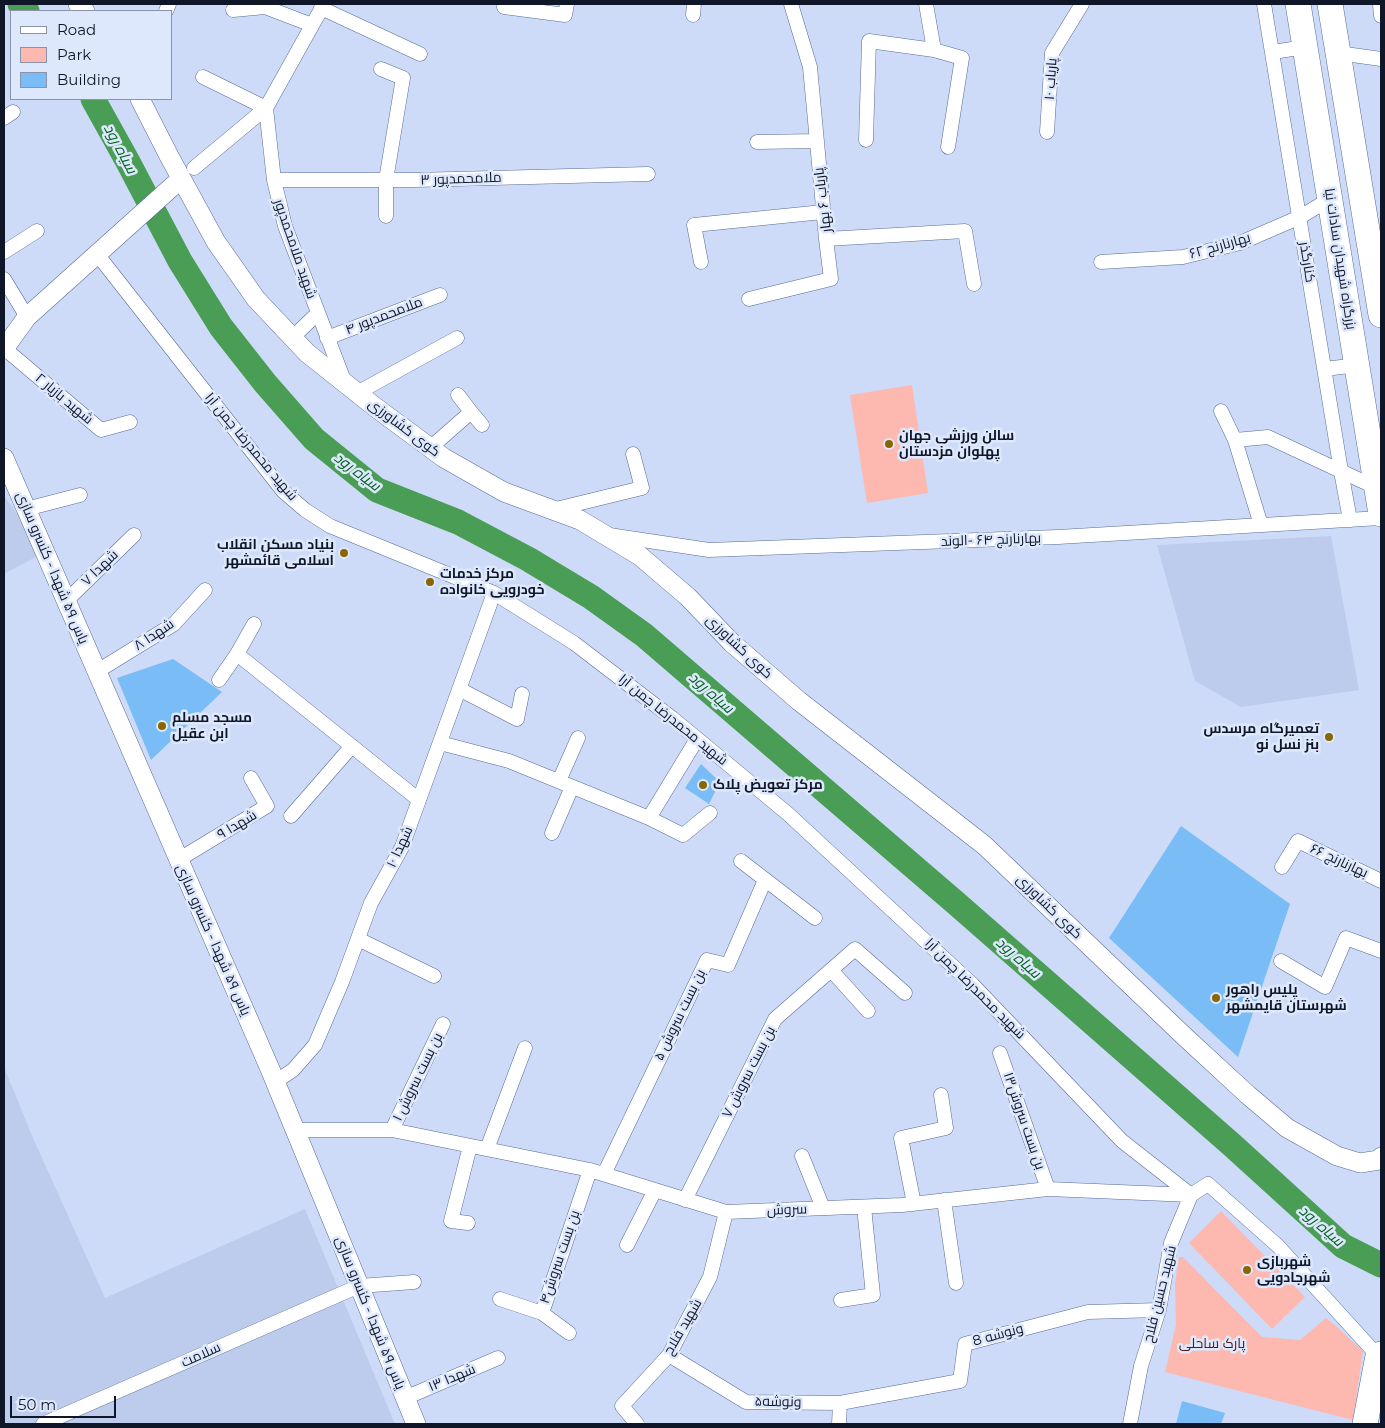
<!DOCTYPE html>
<html>
<head>
<meta charset="utf-8">
<style>
  body { margin:0 }
  #map { position:relative; width:1385px; height:1428px; overflow:hidden; background:#cddbf9; font-family:Montserrat,sans-serif }
  canvas { display:block }
  .frame { position:absolute; inset:0; border:5px solid #0f1628; pointer-events:none }
  .legend { position:absolute; left:10px; top:10px; width:162px; height:90px; box-sizing:border-box; background:#dee8fc; border:1px solid #8b94a7; margin:0; padding:6px 9px; list-style:none; font-size:15px; color:#0f1628 }
  .legend li { display:flex; align-items:center; gap:10px; height:25px }
  .legend b { width:25px; border:1px solid #8b94a7 }
  .scale { position:absolute; left:10px; top:1396px; width:106px; height:22px; box-sizing:border-box; border:2px solid #0f1628; border-top:0; padding-left:6px; font-size:15px; line-height:18px; white-space:nowrap; color:#0f1628; -webkit-text-stroke:4px #dee8fc; paint-order:stroke }
</style>
</head>
<body>
<div id="map">
<canvas width="1385" height="1428"></canvas>
<div class="frame"></div>
<ul class="legend">
<li><b style="height:6px;background:#fff"></b>Road</li>
<li><b style="height:14px;background:#fdb8b0"></b>Park</li>
<li><b style="height:14px;background:#7abcf6"></b>Building</li>
</ul>
<div class="scale">50 m</div>
</div>
<script>
const context = document.querySelector('canvas').getContext('2d');
context.lineJoin = 'round';
function fillPath(path, color) {
  context.fillStyle = color;
  context.fill(path, 'evenodd');
}
function toPath(rows) {
  const path = new Path2D();
  for (const r of rows) {
    path.moveTo(r[0], r[1]);
    for (let i = 2; i < r.length; i += 2) path.lineTo(r[i], r[i + 1]);
  }
  return path;
}
function strokePath(path, color, width, dash) {
  context.strokeStyle = color;
  context.lineWidth = width;
  context.lineCap = dash ? 'butt' : 'round';
  context.setLineDash(dash || []);
  context.stroke(path);
}
function write(font, color, halo, rows, align = 'center') {
  context.font = font + ' Montserrat,Cairo,sans-serif';
  context.lineWidth = 5;
  context.setLineDash([]);
  context.textBaseline = 'middle';
  context.strokeStyle = halo;
  context.fillStyle = color;
  for (const [text, x, y, turn = 0] of rows) {
    context.save();
    context.translate(x, y);
    context.rotate((+turn || 0) * Math.PI / 180);
    context.textAlign = isNaN(turn) ? turn : align;
    if (halo) context.strokeText(text, 0, 0);
    context.fillText(text, 0, 0);
    context.restore();
  }
}
fillPath(toPath([
  [4,496,45,552,4,574],
  [1331,536,1359,690,1241,707,1195,681,1157,545],
  [4,1067,33,1138,105,1298,305,1209,395,1424,4,1424]
]), '#bdcbed');
fillPath(toPath([
  [912,385,928,493,867,503,850,395],
  [1221,1211,1305,1297,1272,1329,1189,1243],
  [1179,1257,1183,1257,1262,1337,1300,1340,1326,1318,1337,1327,1363,1351,1353,1420,1165,1372,1176,1325,1175,1283]
]), '#fdb8b0');
strokePath(toPath([
  [20,4,27,11],
  [93,99,128,162,180,261,221,327,265,383,314,439,377,490,458,522,528,559,591,597,644,635,957,904,1232,1145,1343,1246,1381,1265]
]), '#4a9d54', 25);
fillPath(toPath([
  [173,659,222,692,151,760,117,678],
  [701,764,720,782,709,804,685,788],
  [1181,826,1290,904,1238,1057,1109,938],
  [1182,1401,1225,1413,1221,1424,1176,1424]
]), '#7abcf6');
const street = toPath([
  [324,4,266,108,274,180,285,226,345,383],
  [791,4,810,67,826,239,965,231,974,284],
  [926,4,934,50,962,58,948,147],
  [1264,4,1341,471,1350,520],
  [1380,4,1381,16],
  [504,7,565,15,567,4],
  [321,8,420,54],
  [233,10,265,7,312,25],
  [166,11,169,4],
  [693,15,694,4],
  [1273,52,1305,47],
  [1338,53,1381,59],
  [381,69,403,78,386,180,386,216],
  [203,77,266,108],
  [4,118,13,112],
  [1047,132,1052,53,1082,4],
  [866,140,869,41,934,50],
  [757,142,817,141],
  [194,168,266,108],
  [274,180,414,180,648,174],
  [4,252,37,231],
  [97,254,283,491,305,510,330,526,494,593,574,643,672,718,787,813,973,985,1122,1141,1191,1195,1208,1184,1278,1246,1378,1356],
  [701,262,694,225,823,212],
  [1101,262,1183,257,1240,243,1300,217,1330,199],
  [4,279,27,317],
  [749,299,831,279,826,239],
  [292,338,318,313],
  [327,338,440,295],
  [4,348,101,430,130,422],
  [1325,369,1357,365],
  [357,393,457,338],
  [1221,411,1235,440],
  [471,412,482,425],
  [430,448,471,412,458,395],
  [26,509,80,495],
  [552,510,642,488,633,454],
  [1261,525,1235,440,1268,437,1377,488],
  [609,535,709,550,1058,537,1381,518],
  [66,601,134,535],
  [254,624,237,654,419,800],
  [96,672,174,624,205,590],
  [219,680,237,654],
  [459,689,517,719,522,694],
  [440,743,509,761,649,818,697,739],
  [559,781,578,738],
  [291,816,352,746],
  [649,818,683,835,710,813],
  [552,833,572,787],
  [178,860,267,806,251,778],
  [741,861,815,918],
  [1282,867,1298,841,1381,881],
  [358,939,434,976],
  [1281,961,1325,987,1346,938,1381,951],
  [831,970,868,1011],
  [1000,1053,1048,1189],
  [275,1082,293,1070,315,1045,342,982,371,903,402,847,494,593],
  [295,1130,392,1130,590,1170,726,1212,902,1205,1048,1189,1191,1195,1171,1243,1159,1310,1141,1366,1130,1424],
  [392,1130,443,1024],
  [487,1149,525,1048],
  [802,1156,823,1208],
  [604,1174,707,960,728,965,765,880],
  [685,1200,775,1019,855,949,905,993],
  [944,1200,956,1283],
  [914,1204,901,1138,946,1128,941,1095],
  [468,1223,451,1221,470,1146],
  [627,1245,655,1190],
  [500,1299,542,1313],
  [841,1300,873,1295,864,1207],
  [569,1333,542,1313,590,1170],
  [669,1355,746,1402,840,1403,960,1381,965,1344,1088,1312,1159,1310],
  [405,1398,498,1358],
  [43,1424,359,1286,414,1282],
  [637,1424,622,1406,669,1355,710,1277,726,1212],
  [839,1424,840,1403]
]);
const secondary = toPath([
  [78,4,85,11],
  [140,99,169,156,216,242,256,299,307,353,375,407,444,458,504,492,580,520,640,556,688,597,732,643,799,701,984,845,1184,1036,1248,1095,1287,1128,1337,1156,1360,1163,1379,1160,1381,1157],
  [4,349,27,317,174,185],
  [4,458,270,1069,416,1424]
]);
const highway = toPath([
  [1298,4,1381,514],
  [1330,4,1381,315],
  [1365,1424,1378,1356,1381,1354]
]);
strokePath(street, '#586b97', 15);
strokePath(secondary, '#586b97', 20);
strokePath(highway, '#586b97', 26);
strokePath(street, '#fff', 14);
strokePath(secondary, '#fff', 19);
strokePath(highway, '#fff', 25);
for (const [x, y, r, color] of [
  [889,444,5,"#886703"],
  [344,553,5,"#886703"],
  [430,582,5,"#886703"],
  [162,726,5,"#886703"],
  [1329,737,5,"#886703"],
  [703,785,5,"#886703"],
  [1216,998,5,"#886703"],
  [1247,1270,5,"#886703"]
]) {
  const dot = new Path2D();
  dot.arc(x, y, r, 0, 2 * Math.PI);
  context.fillStyle = color;
  context.fill(dot);
  strokePath(dot, '#dee8fc', 2);
}
write('14px', '#0f1628', '#dee8fc', [
  ["پاریاب ۱۰",1051,79,-86],
  ["ملامحمدپور ۳",461,179,-2],
  ["پاریاب ۶ بهار",823,200,-97],
  ["بهارنارنج ۶۲",1220,246,-16],
  ["شهید ملامحمدپور",295,249,71],
  ["بزرگراه شهیدان سادات نیا",1340,259,81],
  ["کنارگذر",1307,262,81],
  ["ملامحمدپور ۴",384,316,-21],
  ["شهید بازیار ۲",64,399,40],
  ["کوی کشاورزی",404,428,37],
  ["شهید محمدرضا چمن آرا",251,447,50],
  ["بهارنارنج ۶۴ -الوند",991,540,-2],
  ["یاس ۵۹ شهدا - کنسرو سازی",52,568,67],
  ["شهدا ۷",100,568,-44],
  ["شهدا ۸",154,635,-34],
  ["کوی کشاورزی",739,647,43],
  ["شهید محمدرضا چمن آرا",673,720,39],
  ["شهدا ۹",237,825,-31],
  ["شهدا ۱۰",400,847,-65],
  ["بهارنارنج ۶۶",1339,861,25],
  ["کوی کشاورزی",1049,907,44],
  ["یاس ۵۹ شهدا - کنسرو سازی",213,940,66],
  ["شهید محمدرضا چمن آرا",975,989,45],
  ["بن بست سروش ۵",680,1015,-64],
  ["بن بست سروش ۷",749,1072,-63],
  ["بن بست سروش ۱",418,1077,-64],
  ["بن بست سروش۱۳",1024,1121,71],
  ["سروش",787,1210,-2],
  ["بن بست سروش۴",560,1257,-71],
  ["شهید حسین فلاح",1160,1294,-76],
  ["یاس ۵۹ شهدا - کنسرو سازی",370,1313,68],
  ["شهید فلاح",683,1327,-60],
  ["ونوشه 8",998,1335,-15],
  ["سلامت",201,1355,-24],
  ["شهدا ۱۳",452,1378,-23],
  ["ونوشه۵",778,1402,1]
]);
write('bold 14px', '#0f1628', '#dee8fc', [
  ["سالن ورزشی جهان",899,436],
  ["پهلوان مزدستان",899,452],
  ["بنیاد مسکن انقلاب",334,545,"right"],
  ["اسلامی قائمشهر",334,561,"right"],
  ["مرکز خدمات",440,574],
  ["خودرویی خانواده",440,590],
  ["مسجد مسلم",172,718],
  ["ابن عقیل",172,734],
  ["تعمیرگاه مرسدس",1319,729,"right"],
  ["بنز نسل نو",1319,745,"right"],
  ["مرکز تعویض پلاک",713,785],
  ["پلیس راهور",1226,990],
  ["شهرستان قایمشهر",1226,1006],
  ["شهربازی",1257,1262],
  ["شهرجادویی",1257,1278]
], 'left');
write('14px', '#581514', '#dee8fc', [
  ["پارک ساحلی",1212,1344]
]);
write('italic 15px', '#00621c', '#dee8fc', [
  ["سیاه رود",120,149,62],
  ["سیاه رود",357,472,37],
  ["سیاه رود",711,693,41],
  ["سیاه رود",1018,958,41],
  ["سیاه رود",1321,1226,41]
]);
</script>
</body>
</html>
